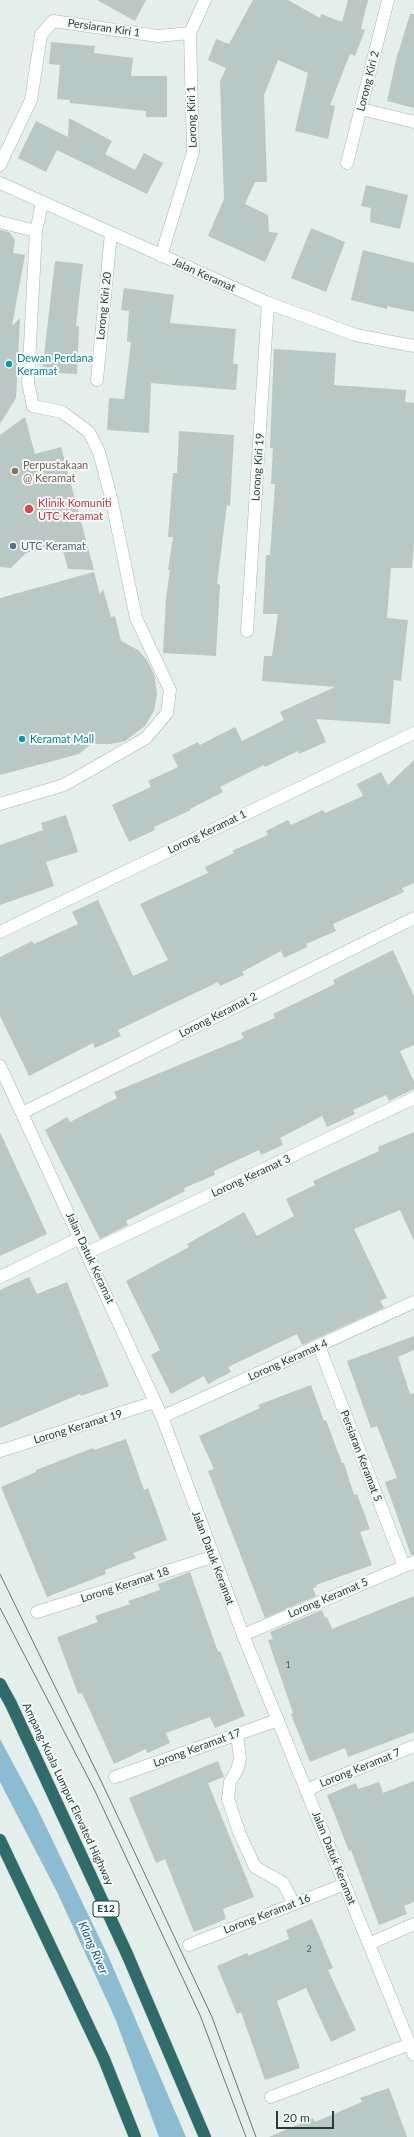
<!DOCTYPE html>
<html>
<head>
<meta charset="utf-8">
<style>
  body { margin:0 }
  #map { position:relative; width:414px; height:2137px; overflow:hidden; background:#e4eeeb; font-family:Lato,sans-serif }
  canvas { display:block }
  .scale { position:absolute; left:276px; top:2111px; width:58px; height:18px; box-sizing:border-box; border:2px solid #233f3c; border-top:0; padding-left:5px; font-size:12px; line-height:14px; white-space:nowrap; color:#233f3c; -webkit-text-stroke:3px #f5faf8; paint-order:stroke }
</style>
</head>
<body>
<div id="map">
<canvas width="414" height="2137"></canvas>
<div class="scale">20 m</div>
</div>
<script>
const context = document.querySelector('canvas').getContext('2d');
context.lineJoin = 'round';
function fillPath(path, color) {
  context.fillStyle = color;
  context.fill(path, 'evenodd');
}
function toPath(rows) {
  const path = new Path2D();
  for (const r of rows) {
    path.moveTo(r[0], r[1]);
    for (let i = 2; i < r.length; i += 2) path.lineTo(r[i], r[i + 1]);
  }
  return path;
}
function strokePath(path, color, width, dash) {
  context.strokeStyle = color;
  context.lineWidth = width;
  context.lineCap = dash ? 'butt' : 'round';
  context.setLineDash(dash || []);
  context.stroke(path);
}
function write(font, color, halo, rows, align = 'center') {
  context.font = font + ' Lato,sans-serif';
  context.lineWidth = 4;
  context.setLineDash([]);
  context.textBaseline = 'middle';
  context.strokeStyle = halo;
  context.fillStyle = color;
  for (const [text, x, y, turn = 0] of rows) {
    context.save();
    context.translate(x, y);
    context.rotate((+turn || 0) * Math.PI / 180);
    context.textAlign = isNaN(turn) ? turn : align;
    if (halo) context.strokeText(text, 0, 0);
    context.fillText(text, 0, 0);
    context.restore();
  }
}
fillPath(toPath([
  [0,1739,37,1808,109,1958,186,2137,159,2137,115,2018,57,1892,0,1782]
]), '#8cbcd2');
fillPath(toPath([
  [97,0,146,0,135,21],
  [253,0,288,0,320,18,321,14,342,22,348,0,368,0,361,29,365,30,355,56,350,54,330,105,335,106,328,139,295,131,308,73,278,60,264,95,267,182,255,182,245,204,268,215,269,232,278,233,265,262,208,236,224,199,220,82,226,68,208,60,216,39,229,44],
  [410,14,414,14,414,108,387,101,396,60],
  [51,42,95,46,94,53,133,58,131,76,167,76,167,117,146,117,146,111,70,103,70,100,57,99,60,65,49,64],
  [69,118,112,141,105,154,135,170,144,153,163,163,147,194,57,150,46,172,18,158,36,121,68,137],
  [366,185,408,195,400,229,370,222,371,208,361,206],
  [311,228,345,242,326,292,291,278],
  [0,230,9,232,15,240,13,253,25,255,12,326,20,318,16,398,0,424],
  [363,250,414,263,414,312,387,306,387,309,351,300],
  [55,261,83,264,76,326,79,326,77,374,42,372],
  [124,288,174,295,170,323,236,329,233,364,238,364,236,390,151,383,149,433,107,430,109,398,124,399,131,342,127,342,129,311,121,310],
  [274,349,336,353,334,385,406,390,405,402,414,403,414,542,412,568,391,568,387,618,408,620,401,681,394,680,390,724,316,719,326,742,299,754,298,751,265,767,264,765,220,787,223,792,190,809,191,810,154,827,155,830,129,842,112,805,151,787,148,781,178,767,172,755,198,742,200,745,235,727,242,741,284,720,280,712,335,687,262,681,264,656,272,656,278,614,263,614,266,555,270,555,275,484,271,484,273,448,270,448],
  [25,417,35,454,61,447,94,570,68,569,61,544,26,553,11,568,0,567,0,435],
  [179,431,234,435,230,506,227,505,217,584,220,585,216,656,163,653,166,598,170,570,168,570,173,537,168,537,173,473,177,473],
  [94,572,100,595,103,589,111,617,115,616,121,641,138,650,147,660,154,674,157,694,154,711,145,726,125,741,111,744,91,744,79,754,0,775,0,598],
  [414,760,414,883,402,888,404,892,333,924,336,931,306,944,307,947,284,958,281,951,242,972,244,975,220,986,218,982,118,1030,121,1036,95,1048,93,1043,29,1076,0,1016,0,957,32,941,34,944,78,924,72,912,98,900,133,976,168,960,140,904,208,873,205,867,234,853,232,851,268,835,266,831,288,820,291,825,323,810,325,813,363,796,357,784,381,772,388,785],
  [66,815,78,852,46,862,54,886,0,905,0,845,43,830,41,823],
  [393,950,414,996,414,1045,400,1051,414,1082,414,1089,389,1101,386,1095,353,1110,355,1114,327,1127,322,1116,280,1138,283,1145,261,1155,259,1150,214,1171,215,1175,184,1188,185,1191,126,1221,128,1225,100,1239,45,1130,67,1117,70,1122,117,1098,114,1092,244,1038,241,1033,275,1018,273,1014,335,984,333,980],
  [0,1132,47,1234,0,1256],
  [414,1132,414,1241,400,1210,354,1229,387,1298,380,1301,384,1308,302,1345,297,1334,228,1367,231,1372,208,1384,204,1376,171,1394,151,1355,160,1350,126,1281,189,1247,187,1244,244,1212,257,1236,294,1216,286,1199,315,1185,313,1181,379,1151,378,1147],
  [29,1277,37,1294,67,1282,109,1386,81,1396,80,1394,0,1428,0,1290],
  [414,1336,414,1350,398,1357,410,1394,414,1393,414,1555,411,1555,385,1482,397,1478,377,1426,371,1428,347,1361],
  [311,1385,324,1421,326,1420,342,1463,344,1463,354,1495,357,1494,370,1529,360,1532,372,1565,316,1585,317,1587,313,1588,316,1596,265,1618,208,1471,214,1469,199,1436,260,1408,258,1405],
  [126,1439,144,1490,148,1488,167,1540,133,1553,136,1558,105,1570,106,1574,47,1597,1,1487,36,1472,36,1470,93,1448,94,1450],
  [190,1572,218,1652,220,1651,245,1716,215,1728,210,1717,166,1733,170,1743,147,1753,146,1749,114,1764,82,1693,78,1694,57,1637,98,1622,95,1616,130,1604,128,1601,160,1590,158,1584],
  [414,1596,414,1732,348,1757,345,1748,310,1762,291,1714,293,1713,268,1640,273,1639,270,1632,322,1610,325,1618,327,1617,332,1629],
  [218,1761,224,1777,208,1783,254,1897,223,1909,226,1919,194,1932,165,1859,156,1863,129,1798],
  [414,1781,414,1902,404,1906,407,1914,379,1925,351,1850,349,1851,327,1795,356,1783,358,1789,379,1782,383,1793],
  [312,1919,333,1968,328,1970,356,2030,331,2042,306,1988,277,2001,300,2068,265,2080,241,2012,237,2014,217,1966,247,1953,248,1956,289,1939,286,1930],
  [389,2088,407,2137,269,2137,313,2118,315,2122,362,2102,360,2098]
]), '#b9c8c4');
const minor = toPath([
  [361,109,414,122],
  [347,163,388,0],
  [0,165,31,100,41,35,53,21,158,36,190,33],
  [0,183,268,303,356,335,414,346],
  [0,222,36,231],
  [161,256,193,152,190,33,205,0],
  [97,380,111,233],
  [247,631,268,303],
  [0,804,64,785,146,738,167,713,170,690,136,618,111,497,99,452,89,432,62,412,33,406,28,383,36,231,42,203],
  [0,932,414,733],
  [0,1066,162,1417,243,1635,414,2055],
  [22,1113,414,918],
  [87,1253,414,1098],
  [0,1277,80,1238],
  [319,1346,404,1566],
  [162,1417,414,1302],
  [0,1451,155,1402],
  [37,1612,212,1557],
  [243,1635,414,1562],
  [237,1734,240,1759,237,1770,230,1782,228,1799,239,1832,255,1867,283,1883,294,1904],
  [115,1777,278,1720],
  [306,1790,414,1746],
  [369,1944,414,1924],
  [189,1945,345,1884],
  [271,2097,410,2044]
]);
const highway = toPath([
  [0,1684,11,1704,127,1954,205,2137],
  [0,1840,104,2059,135,2137]
]);
strokePath(minor, '#a6b6b3', 13);
strokePath(highway, '#c1c9c8', 13);
strokePath(minor, '#fff', 12);
strokePath(highway, '#2f6c69', 12);
strokePath(toPath([
  [0,1574,102,1783,212,2017,256,2137],
  [0,1608,94,1789,200,2015,246,2137]
]), '#5e7b77', 1);
for (const [x, y, r, color] of [
  [9,364,4,"#0f9aa8"],
  [15,471,4,"#8d6e63"],
  [29,509,5,"#e0444e"],
  [13,546,4,"#5c6f8a"],
  [22,739,4,"#0f9aa8"]
]) {
  const dot = new Path2D();
  dot.arc(x, y, r, 0, 2 * Math.PI);
  context.fillStyle = color;
  context.fill(dot);
  strokePath(dot, '#f5faf8', 1.5);
}
write('9px', '#48615e', null, [
  ["1",288,1665],
  ["2",309,1949]
]);
for (const [x, y, w] of [
  [106,1909,26]
]) {
  const box = new Path2D();
  box.roundRect(x - w / 2, y - 8, w, 16, 3);
  context.fillStyle = '#f5faf8';
  context.fill(box);
  strokePath(box, '#233f3c', 1);
}
write('bold 10px', '#233f3c', null, [
  ["E12",106,1909]
]);
write('11px', '#233f3c', '#f5faf8', [
  ["Persiaran Kiri 1",104,28,8],
  ["Lorong Kiri 2",368,81,-76],
  ["Lorong Kiri 1",192,117,-92],
  ["Jalan Keramat",204,275,24],
  ["Lorong Kiri 20",104,306,-84],
  ["Lorong Kiri 19",258,467,-86],
  ["Lorong Keramat 1",207,832,-26],
  ["Lorong Keramat 2",218,1015,-27],
  ["Lorong Keramat 3",251,1176,-25],
  ["Jalan Datuk Keramat",90,1258,65],
  ["Lorong Keramat 4",288,1360,-24],
  ["Lorong Keramat 19",78,1427,-17],
  ["Persiaran Keramat 5",361,1456,69],
  ["Jalan Datuk Keramat",213,1558,69],
  ["Lorong Keramat 18",125,1585,-18],
  ["Lorong Keramat 5",328,1598,-23],
  ["Lorong Keramat 17",197,1748,-20],
  ["Lorong Keramat 7",360,1768,-22],
  ["Ampang-Kuala Lumpur Elevated Highway",68,1794,65],
  ["Jalan Datuk Keramat",334,1858,68],
  ["Lorong Keramat 16",267,1914,-21]
]);
write('11px', '#0d838f', '#f5faf8', [
  ["Dewan Perdana",17,358],
  ["Keramat",17,371],
  ["Keramat Mall",30,739]
], 'left');
write('11px', '#785e54', '#f5faf8', [
  ["Perpustakaan",23,465],
  ["@ Keramat",23,478]
], 'left');
write('11px', '#be3a42', '#f5faf8', [
  ["Klinik Komuniti",38,503],
  ["UTC Keramat",38,516]
], 'left');
write('11px', '#4e5e75', '#f5faf8', [
  ["UTC Keramat",21,546]
], 'left');
write('italic 12px', '#1d5d7c', '#f5faf8', [
  ["Klang River",93,1948,66]
]);
</script>
</body>
</html>
